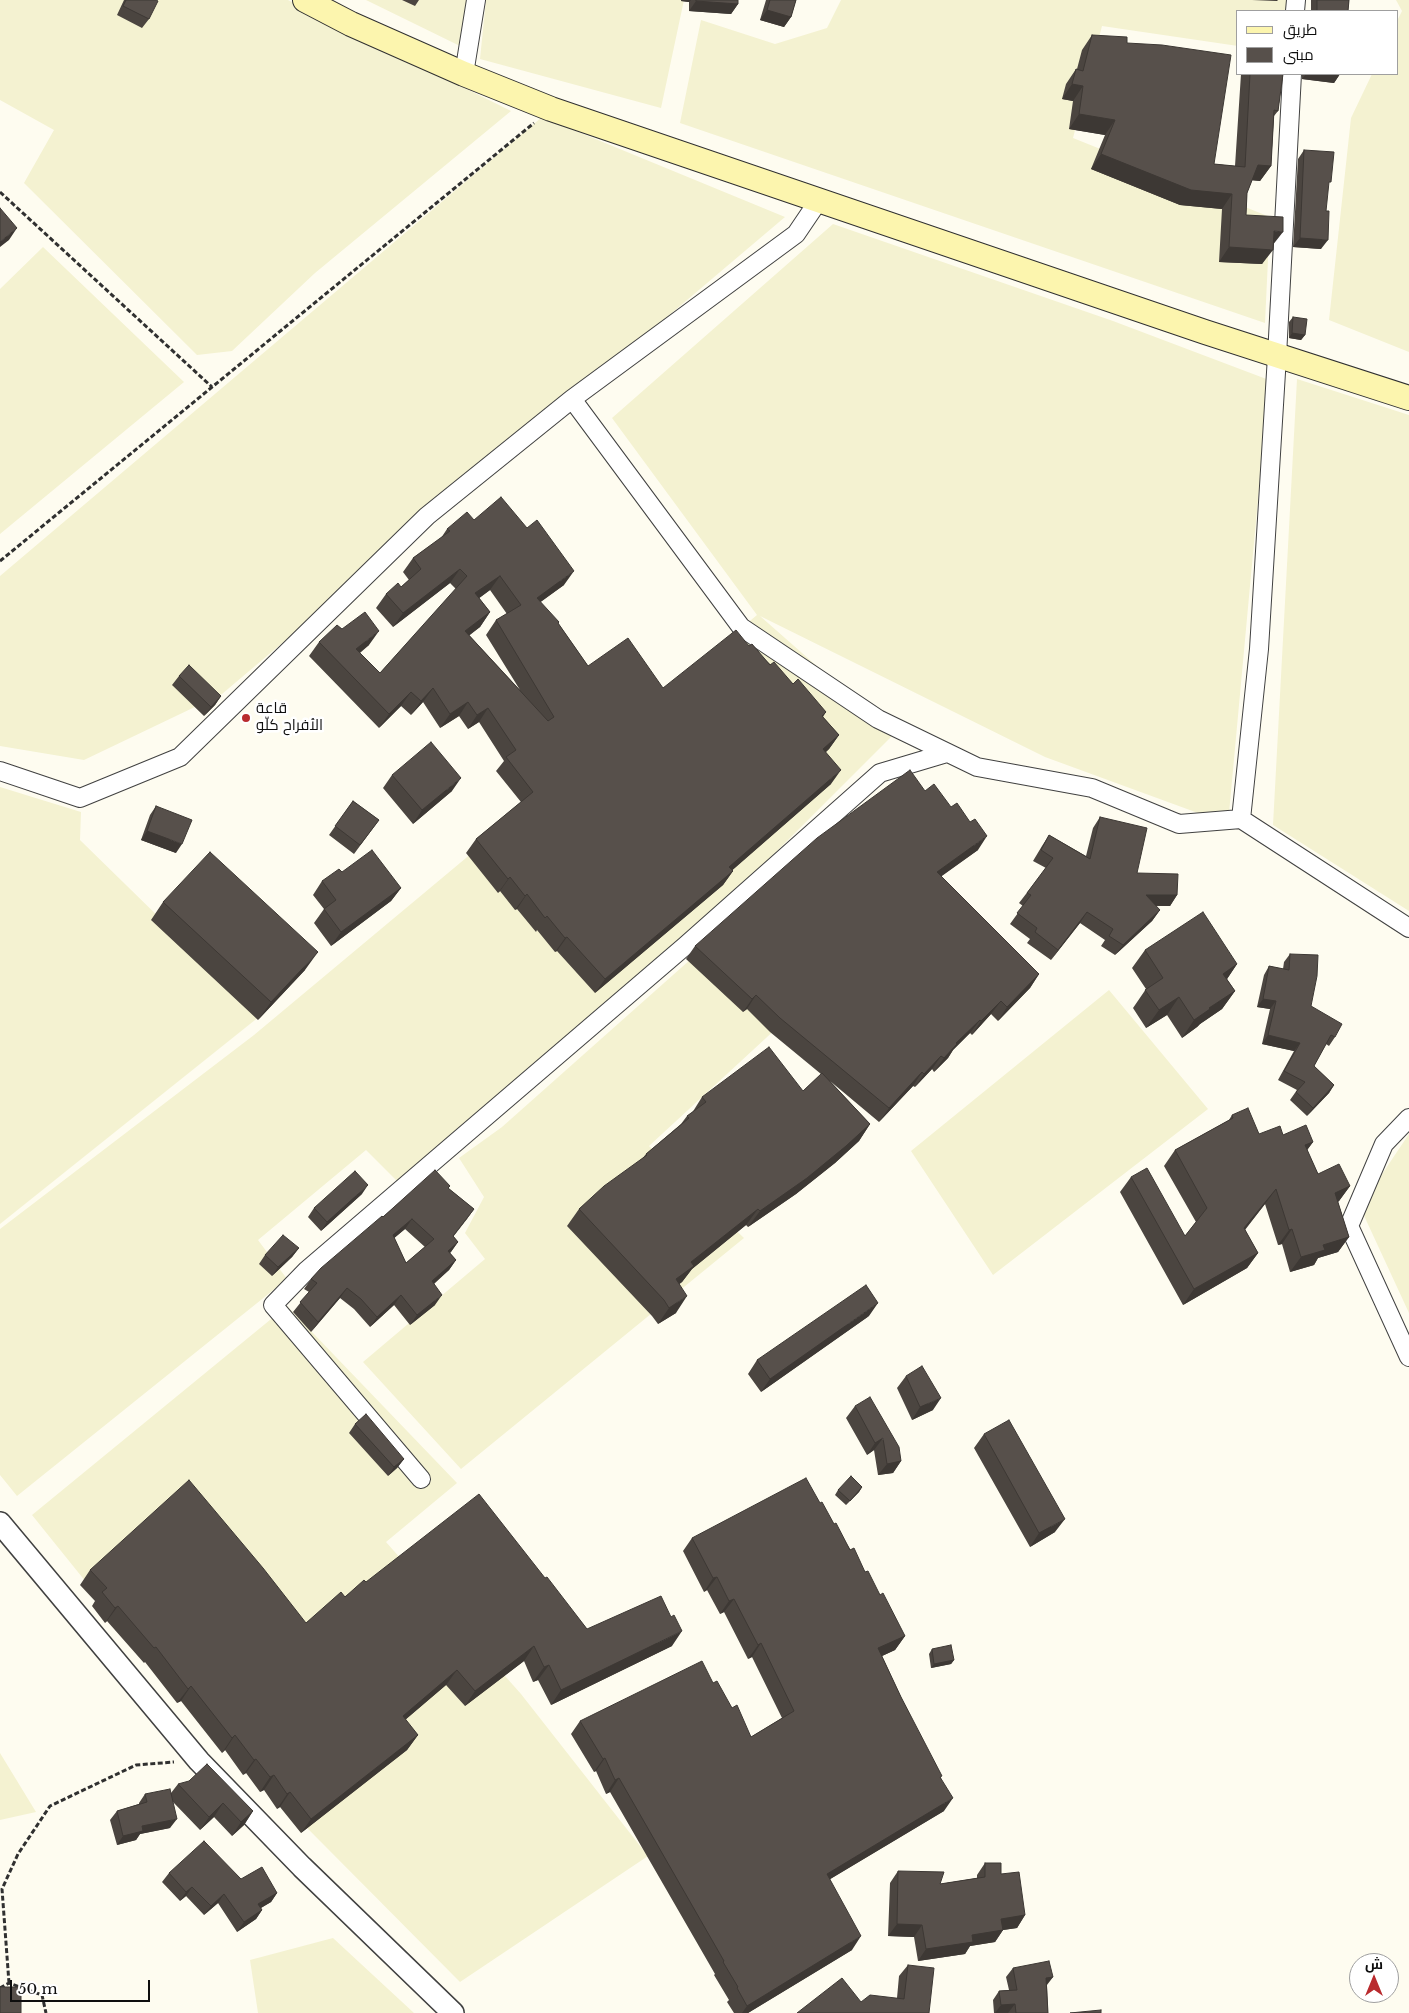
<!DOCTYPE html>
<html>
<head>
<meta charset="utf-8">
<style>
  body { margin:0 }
  #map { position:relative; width:1409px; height:2013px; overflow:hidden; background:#fefcf0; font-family:"Libre Baskerville",Cairo,serif }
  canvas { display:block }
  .legend { position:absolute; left:1236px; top:10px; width:162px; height:65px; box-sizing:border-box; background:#fff; border:1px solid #9f9f9f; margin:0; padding:6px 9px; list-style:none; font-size:15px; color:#0e0e0e }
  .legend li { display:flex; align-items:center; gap:10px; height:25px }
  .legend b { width:25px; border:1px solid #9f9f9f }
  .north { position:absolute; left:1349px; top:1953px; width:50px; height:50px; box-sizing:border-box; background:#fff; border:1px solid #9f9f9f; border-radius:50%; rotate:0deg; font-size:14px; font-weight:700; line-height:20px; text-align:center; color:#0e0e0e }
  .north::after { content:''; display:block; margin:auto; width:18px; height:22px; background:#b92b2e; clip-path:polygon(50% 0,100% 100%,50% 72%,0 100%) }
  .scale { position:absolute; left:10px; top:1980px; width:140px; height:22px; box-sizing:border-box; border:2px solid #0e0e0e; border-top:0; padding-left:6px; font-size:15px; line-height:18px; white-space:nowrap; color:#0e0e0e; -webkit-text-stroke:4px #fff; paint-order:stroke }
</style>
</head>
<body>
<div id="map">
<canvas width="1409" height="2013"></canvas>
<ul class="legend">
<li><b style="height:6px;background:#fcf5ae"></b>طريق</li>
<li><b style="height:14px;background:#57504b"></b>مبنى</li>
</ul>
<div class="north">ش</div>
<div class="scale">50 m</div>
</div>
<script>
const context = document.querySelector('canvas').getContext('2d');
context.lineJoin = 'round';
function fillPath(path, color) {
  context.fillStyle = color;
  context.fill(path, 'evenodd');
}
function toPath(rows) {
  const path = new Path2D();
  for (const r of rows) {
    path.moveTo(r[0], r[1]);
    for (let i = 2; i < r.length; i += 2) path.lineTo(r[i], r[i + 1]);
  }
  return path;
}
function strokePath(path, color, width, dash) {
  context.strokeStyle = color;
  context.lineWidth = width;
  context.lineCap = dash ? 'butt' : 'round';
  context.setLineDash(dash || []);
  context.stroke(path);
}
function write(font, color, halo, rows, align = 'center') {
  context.font = font + ' "Libre Baskerville",Cairo,serif';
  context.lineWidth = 5;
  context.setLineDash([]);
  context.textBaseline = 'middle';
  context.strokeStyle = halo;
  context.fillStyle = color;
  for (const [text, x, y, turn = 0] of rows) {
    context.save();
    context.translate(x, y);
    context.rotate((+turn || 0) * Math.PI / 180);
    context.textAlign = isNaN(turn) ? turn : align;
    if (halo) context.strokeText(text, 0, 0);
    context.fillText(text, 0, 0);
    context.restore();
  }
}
fillPath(toPath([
  [0,0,288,0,511,111,315,273,232,351,197,355,24,183,54,130,0,100],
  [366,0,470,0,460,46],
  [486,0,684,0,661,108,480,59],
  [841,0,1288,0,1286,11,1238,11,1238,46,1102,26,1073,138,1270,217,1265,323,680,123,701,20,775,44,827,28],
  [1396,0,1409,0,1409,352,1329,320,1351,118,1372,74,1398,74,1398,19,1402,11],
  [542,117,785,217,222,694,84,760,0,746,0,576],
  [833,224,1113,321,1269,380,1228,824,1045,757,760,616,894,734,619,1009,402,1186,366,1150,258,1240,287,1279,17,1496,0,1475,0,1229,254,1035,757,615,612,418],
  [43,247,184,382,0,534,0,289],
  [1297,379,1409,415,1409,911,1273,825],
  [0,787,81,812,80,840,260,1016,0,1224],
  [691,959,779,1026,649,1146,744,1238,461,1469,363,1362,485,1259,465,1233,484,1197,459,1158,502,1127],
  [1109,990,1208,1109,993,1275,911,1151],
  [1409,1134,1409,1313,1360,1207],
  [287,1306,457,1483,386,1542,521,1694,648,1856,460,1982,185,1705,32,1515],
  [0,1753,36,1812,0,1820],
  [333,1938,414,2013,258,2013,250,1960]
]), '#f4f2d1');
const minor = toPath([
  [1295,11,1296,0],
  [464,74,476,0],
  [572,399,741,627,878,719,977,767,1092,788,1179,824,1241,819,1259,649,1277,356,1292,74],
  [0,771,80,798,180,757,427,516,572,399,796,234,819,200],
  [1241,819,1409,928],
  [1409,1118,1384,1144,1349,1226,1409,1357],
  [421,1479,273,1305,307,1270,685,946,880,773,947,753]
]);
const tertiary = toPath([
  [0,1523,199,1761,302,1867,453,2013]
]);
const secondary = toPath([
  [305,0,351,24,464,74,551,109,1205,332,1409,398]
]);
strokePath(minor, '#414141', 20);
strokePath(tertiary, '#414141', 24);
strokePath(secondary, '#303030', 26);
strokePath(toPath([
  [0,192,212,387],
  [0,561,534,123],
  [9,1983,2,1889,18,1854,50,1806,136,1765,174,1762],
  [0,1988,9,1983,42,1995,46,2013]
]), '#303030', 3, [5, 2.5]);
strokePath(minor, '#fff', 18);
strokePath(tertiary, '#fff', 21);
strokePath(secondary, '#fcf5ae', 24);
fillPath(toPath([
  [124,0,156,0,149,19,142,28,117,15],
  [402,0,419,0,415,6],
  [681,0,738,0,738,4,731,14,689,11,689,2,681,1],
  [766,0,796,0,791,17,784,27,760,20],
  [1311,0,1349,0,1348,11,1311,11],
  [1092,35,1127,43,1214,164,1235,166,1241,74,1283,74,1278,111,1274,116,1271,166,1260,181,1252,180,1247,193,1246,215,1273,245,1262,264,1219,262,1222,209,1180,205,1091,169,1105,135,1069,129,1073,101,1062,99,1066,84,1076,69,1077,69,1082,50],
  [1302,74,1340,74,1334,83,1302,79],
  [1304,150,1328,186,1321,249,1293,247,1298,159],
  [1293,317,1305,335,1301,340,1289,338,1289,322],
  [474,520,564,585,540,602,558,623,588,666,663,688,749,646,826,712,823,717,839,735,829,749,826,752,831,784,732,870,733,871,723,885,595,993,557,951,555,952,537,930,536,932,517,909,515,910,500,891,498,893,466,853,476,839,521,802,496,771,504,761,479,722,468,729,459,716,440,728,423,702,411,715,401,706,379,728,309,656,319,642,342,629,369,645,360,653,380,673,456,589,450,583,393,627,376,608,386,594,401,587,409,580,403,572,413,558,441,538,447,529],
  [490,590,507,614,496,620,486,635,520,690,469,635,480,627,490,612,479,598],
  [179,676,221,696,215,705,204,716,172,685],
  [392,775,452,791,413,824,383,788],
  [925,791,978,850,941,876,1039,974,1030,988,998,1021,991,1014,972,1035,970,1033,953,1050,948,1058,934,1072,932,1069,915,1087,913,1086,879,1122,830,1081,870,1124,859,1141,835,1163,796,1194,748,1227,746,1225,692,1269,682,1282,679,1284,676,1313,658,1324,652,1316,567,1226,579,1209,642,1159,646,1154,681,1124,687,1116,692,1113,702,1097,803,1091,821,1074,770,1032,747,1009,743,1012,686,959,695,946],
  [353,801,379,820,354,854,329,835],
  [156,806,176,853,141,840,150,815],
  [1100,817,1137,873,1177,895,1170,906,1156,906,1160,910,1152,921,1115,955,1101,946,1105,940,1080,923,1051,960,1027,943,1030,939,1010,924,1023,906,1019,903,1046,868,1033,861,1042,846,1049,835,1086,856,1093,828],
  [342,872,401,888,391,901,331,946,314,923,324,909,313,895,322,881],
  [163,902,305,970,258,1020,151,920],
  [1145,950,1237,964,1227,979,1235,991,1222,1009,1200,1024,1197,1027,1182,1038,1167,1015,1146,1028,1133,1008,1146,989,1132,968],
  [1290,954,1311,1006,1335,1037,1329,1046,1326,1044,1314,1066,1334,1085,1329,1093,1307,1116,1290,1100,1297,1090,1278,1080,1294,1051,1262,1044,1270,1009,1257,1007,1264,975,1269,966,1283,969,1284,962],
  [1232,1115,1259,1134,1283,1135,1313,1142,1307,1150,1318,1174,1350,1186,1339,1201,1338,1202,1349,1237,1338,1252,1318,1258,1314,1265,1290,1272,1282,1244,1278,1245,1265,1204,1245,1230,1258,1253,1247,1268,1183,1305,1120,1192,1131,1177,1185,1236,1196,1222,1164,1166,1175,1150,1229,1120],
  [450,1186,448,1188,474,1209,453,1236,458,1242,450,1253,456,1260,449,1270,434,1284,435,1305,410,1325,394,1305,370,1327,354,1309,340,1298,311,1332,293,1312,309,1292,304,1289,311,1279,383,1217],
  [405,1229,425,1247,406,1263,394,1238],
  [362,1194,321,1231,308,1217,314,1208],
  [299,1248,292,1257,272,1276,259,1264,265,1255],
  [869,1316,761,1392,748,1374,757,1360],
  [906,1376,933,1410,912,1420,897,1388],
  [855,1406,901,1461,893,1473,878,1475,874,1450,867,1455,846,1418],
  [355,1424,404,1459,397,1468,388,1476,349,1433],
  [984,1434,1055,1532,1030,1547,974,1448],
  [862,1487,859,1492,846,1505,835,1495,838,1490],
  [820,1503,880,1595,905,1636,895,1650,882,1656,901,1697,941,1778,944,1811,830,1879,852,1950,748,2013,734,2013,727,2002,729,2000,714,1975,715,1974,610,1792,606,1794,596,1771,594,1772,571,1734,580,1721,713,1683,732,1708,751,1737,782,1718,752,1657,748,1659,724,1612,720,1614,707,1590,704,1592,683,1551,692,1538],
  [90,1570,306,1623,366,1582,545,1578,587,1629,672,1646,551,1705,538,1680,533,1682,524,1661,465,1706,446,1685,405,1720,418,1735,407,1750,301,1833,280,1807,277,1809,264,1790,260,1792,246,1773,243,1775,225,1750,222,1753,181,1701,177,1703,145,1662,144,1663,107,1621,105,1623,92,1606,95,1601,80,1585],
  [932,1649,954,1660,951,1664,931,1668,929,1654],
  [178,1784,253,1811,244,1825,232,1836,214,1817,200,1830,173,1802,170,1828,140,1834,136,1840,117,1845,110,1820,117,1811,139,1804,139,1803,145,1794,171,1793],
  [985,1863,1001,1874,1025,1915,1017,1928,1003,1930,995,1942,970,1946,965,1954,918,1961,914,1937,888,1936,890,1883,898,1871,940,1884,977,1878,977,1875],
  [169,1873,241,1879,277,1893,271,1902,261,1908,262,1910,256,1919,237,1932,218,1903,204,1915,186,1896,180,1901,162,1882],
  [908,1965,929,2013,861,2002,897,1998,899,1976],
  [1013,1968,1053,1977,1047,1985,1048,2013,994,2013,993,2000,999,1991,1009,1990,1006,1977]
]), '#4b4540');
fillPath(toPath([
  [682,0,691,0,689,2,681,1],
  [1252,0,1278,0,1277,1],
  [696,1,738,4,731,14,689,11],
  [767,10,791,17,784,27,760,20],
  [1306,74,1340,74,1334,83,1302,79],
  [1072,84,1083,86,1073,101,1062,99],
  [1079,114,1115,120,1105,135,1069,129],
  [1101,154,1232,194,1222,209,1180,205,1091,169],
  [1258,165,1271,166,1260,181,1248,180],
  [17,228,9,240,0,247,0,242],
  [1274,231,1283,232,1272,246],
  [1300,238,1328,240,1321,249,1293,247],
  [1229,247,1273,250,1262,264,1219,262],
  [1292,333,1305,335,1301,340,1289,338],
  [460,569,450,583,393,627,403,613],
  [574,571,564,585,527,612,537,598],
  [500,576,490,590,466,608,475,593],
  [490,612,480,627,456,646,465,631],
  [379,631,369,645,346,663,356,649],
  [433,688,423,702,411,715,421,701],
  [411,692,401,706,379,728,389,714],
  [221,696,215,705,204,716,211,707],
  [468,702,459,716,440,728,450,714],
  [488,708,479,722,468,729,477,715],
  [839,735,829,749,813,763,823,749],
  [841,770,831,784,720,881,729,867],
  [461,778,452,791,413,824,422,810],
  [147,831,182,844,176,853,141,840],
  [987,836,978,850,928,886,937,872],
  [733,871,723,885,595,993,605,979],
  [510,877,500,891,498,893,508,879],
  [401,888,391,901,331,946,341,932],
  [527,894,517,909,515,910,525,896],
  [1146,895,1177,895,1170,906,1139,905],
  [1160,910,1152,921,1115,955,1123,945],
  [1087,912,1080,923,1051,960,1058,950],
  [567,937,557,951,555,952,565,938],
  [318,952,305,970,258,1020,271,1002],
  [1237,964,1225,982,1223,974],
  [1039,974,1030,988,998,1021,1007,1007],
  [1235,991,1222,1009,1200,1024,1197,1027,1182,1038,1194,1020,1209,1008],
  [756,995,747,1009,743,1012,752,999],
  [1179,997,1167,1015,1146,1028,1159,1010],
  [1263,999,1276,1001,1270,1009,1257,1007],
  [1001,1001,991,1014,972,1035,981,1021],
  [980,1020,970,1033,953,1050,948,1058,934,1072,944,1058,956,1043],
  [1268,1035,1300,1043,1294,1051,1262,1044],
  [941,1056,932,1069,915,1087,924,1074],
  [922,1072,913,1086,879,1122,889,1108],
  [1334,1085,1329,1093,1307,1116,1313,1108],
  [870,1124,859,1141,835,1163,796,1194,748,1227,760,1211],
  [1313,1142,1302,1157,1305,1145],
  [368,1185,362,1194,321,1231,327,1222],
  [1350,1186,1339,1201,1324,1208,1335,1193],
  [1276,1189,1265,1204,1233,1244,1244,1228],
  [474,1209,467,1219,446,1246,453,1236],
  [758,1209,746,1225,692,1269,682,1282,665,1295,676,1279,691,1262],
  [412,1219,405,1229,386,1245,393,1235],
  [1292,1229,1282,1244,1278,1245,1289,1230],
  [1349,1237,1338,1252,1318,1258,1314,1265,1290,1272,1301,1257,1323,1245],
  [458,1242,451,1252,441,1261,448,1251],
  [299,1248,292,1257,272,1276,278,1267],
  [1258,1253,1247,1268,1183,1305,1194,1289],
  [456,1260,449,1270,425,1291,432,1281],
  [347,1288,340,1298,311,1332,318,1322],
  [401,1295,394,1305,370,1327,377,1317],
  [442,1295,435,1305,410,1325,417,1315],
  [687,1296,676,1313,658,1324,669,1308],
  [878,1303,869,1316,761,1392,770,1379],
  [941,1398,933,1410,912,1420,920,1407],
  [883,1438,874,1450,867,1455,875,1443],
  [404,1459,397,1468,388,1476,394,1467],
  [901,1461,893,1473,878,1475,887,1464],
  [862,1487,859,1492,846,1505,850,1501],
  [1065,1519,1055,1532,1030,1547,1039,1533],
  [717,1577,707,1590,704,1592,713,1578],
  [734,1599,724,1612,720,1614,729,1601],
  [118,1606,107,1621,105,1623,115,1608],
  [682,1631,672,1646,551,1705,561,1690],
  [905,1636,895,1650,869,1662,878,1648],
  [761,1643,752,1657,748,1659,758,1645],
  [534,1646,524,1661,465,1706,475,1691],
  [954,1660,951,1664,931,1668,934,1664],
  [549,1665,538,1680,533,1682,544,1667],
  [457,1670,446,1685,392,1731,403,1716],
  [191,1686,181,1701,177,1703,188,1689],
  [235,1735,225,1750,222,1753,232,1738],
  [418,1735,407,1750,301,1833,311,1819],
  [605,1758,596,1771,594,1772,603,1759],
  [256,1759,246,1773,243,1775,254,1760],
  [274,1775,264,1790,260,1792,270,1777],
  [619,1778,610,1792,606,1794,615,1780],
  [290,1792,280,1807,277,1809,287,1794],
  [953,1798,944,1811,817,1887,827,1874],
  [223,1803,214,1817,200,1830,209,1817],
  [253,1811,244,1825,232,1836,241,1822],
  [177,1819,170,1828,140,1834,136,1840,117,1845,123,1836,142,1826],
  [192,1887,186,1896,180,1901,186,1892],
  [277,1893,271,1902,252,1913,258,1904],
  [224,1894,218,1903,204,1915,211,1906],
  [262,1910,256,1919,237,1932,244,1922],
  [1025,1915,1017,1928,1003,1930,995,1942,970,1946,965,1954,918,1961,926,1949,972,1935,1001,1919],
  [897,1924,922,1925,914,1937,888,1936],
  [861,1936,852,1950,748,2013,742,2013,747,2006],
  [1053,1977,1046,1985,1046,1978],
  [1015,2004,1008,2013,995,2013,1001,2005]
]), '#3d3834');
const building = toPath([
  [126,0,156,0,158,1,149,19,123,6,126,0],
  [696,0,738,0,738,4,696,1,696,0],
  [770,0,796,0,791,17,767,10,770,0],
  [1317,0,1349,0,1348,11,1317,11,1317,0],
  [1092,35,1127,37,1127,43,1162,45,1231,55,1214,164,1245,167,1250,74,1283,74,1278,111,1274,110,1271,166,1258,165,1247,193,1246,215,1283,217,1283,232,1274,231,1273,250,1229,247,1232,194,1191,190,1101,154,1115,120,1079,114,1083,86,1072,84,1076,69,1083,71,1092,35],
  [1304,150,1334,152,1331,182,1329,182,1326,211,1329,211,1328,240,1300,238,1304,150],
  [0,208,17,228,0,242,0,208],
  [1293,317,1307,319,1305,335,1292,333,1293,317],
  [501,497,527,528,537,520,574,571,537,598,559,622,558,623,588,666,628,638,663,688,736,630,749,646,752,644,770,665,774,662,793,684,798,679,826,712,822,716,839,735,823,749,841,770,729,867,733,871,605,979,567,937,565,938,547,916,545,918,527,894,525,896,510,877,508,879,476,839,533,792,506,757,516,750,488,708,477,715,468,702,450,714,433,688,421,701,411,692,389,714,319,642,337,625,342,629,365,612,379,631,356,649,380,673,467,576,460,569,403,613,386,594,398,583,401,587,421,569,413,558,450,531,447,529,467,512,474,520,501,497],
  [500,576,521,605,496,620,554,717,548,721,465,631,490,612,475,593,500,576],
  [189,665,221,696,211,707,179,676,189,665],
  [431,742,461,778,422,810,392,775,431,742],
  [910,770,925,791,934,784,951,807,957,803,970,822,975,819,987,836,937,872,1039,974,1007,1007,1001,1001,981,1021,980,1020,956,1043,957,1044,944,1058,941,1056,924,1074,922,1072,889,1108,780,1018,756,995,752,999,695,946,817,838,910,770],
  [353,801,379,820,360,845,335,826,353,801],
  [156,806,192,820,182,844,147,831,156,806],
  [1100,817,1147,828,1137,873,1178,874,1177,895,1146,895,1160,910,1123,945,1109,936,1113,929,1087,912,1058,950,1035,932,1037,928,1017,913,1031,895,1027,893,1053,858,1041,850,1049,835,1090,859,1100,817],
  [372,850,401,888,341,932,324,909,336,900,322,881,339,869,342,872,372,850],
  [210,852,318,952,271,1002,163,902,210,852],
  [1203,912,1237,964,1223,974,1235,991,1209,1008,1210,1009,1194,1020,1179,997,1159,1010,1145,990,1163,978,1145,950,1203,912],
  [1290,954,1318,955,1317,976,1311,1006,1342,1024,1335,1037,1331,1035,1314,1066,1334,1085,1313,1108,1296,1092,1305,1082,1284,1071,1300,1043,1268,1035,1276,1001,1263,999,1269,966,1289,970,1290,954],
  [769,1047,803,1091,822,1073,870,1124,846,1146,807,1178,760,1211,758,1209,691,1262,694,1266,676,1279,687,1296,669,1308,664,1300,579,1209,604,1186,647,1155,646,1154,689,1118,687,1116,706,1102,702,1097,769,1047],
  [1248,1108,1259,1134,1280,1126,1283,1135,1306,1125,1313,1142,1305,1145,1318,1174,1339,1164,1350,1186,1335,1193,1349,1237,1323,1245,1325,1250,1301,1257,1292,1229,1289,1230,1276,1189,1244,1228,1258,1253,1194,1289,1131,1177,1147,1168,1185,1236,1207,1208,1175,1150,1233,1118,1232,1115,1248,1108],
  [435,1170,450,1186,448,1188,474,1209,453,1236,458,1242,448,1251,456,1260,432,1281,442,1295,417,1315,401,1295,377,1317,361,1299,347,1288,318,1322,300,1302,317,1283,311,1279,321,1268,382,1216,383,1217,435,1170],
  [412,1219,434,1239,406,1263,393,1235,412,1219],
  [355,1171,368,1185,327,1222,314,1208,355,1171],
  [283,1235,299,1248,278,1267,265,1255,283,1235],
  [866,1285,878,1303,770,1379,757,1360,866,1285],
  [922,1366,941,1398,920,1407,906,1376,922,1366],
  [870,1397,899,1447,901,1461,887,1464,883,1438,875,1443,855,1406,870,1397],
  [366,1414,404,1459,394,1467,355,1424,366,1414],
  [1009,1420,1065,1519,1039,1533,984,1434,1009,1420],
  [851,1476,862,1487,850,1501,838,1490,851,1476],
  [806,1478,820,1503,822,1502,834,1524,836,1523,850,1550,854,1548,865,1572,868,1571,880,1595,883,1593,905,1636,878,1648,901,1697,942,1776,940,1777,953,1798,827,1874,861,1936,747,2006,737,1988,738,1987,723,1962,724,1961,619,1778,615,1780,605,1758,603,1759,580,1721,702,1661,713,1683,717,1681,732,1708,737,1705,751,1737,794,1711,761,1643,758,1645,734,1599,729,1601,717,1577,713,1578,692,1538,806,1478],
  [189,1480,263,1568,306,1623,341,1592,345,1597,364,1580,366,1582,479,1494,545,1578,547,1577,587,1629,661,1596,671,1617,674,1615,682,1631,561,1690,549,1665,544,1667,534,1646,475,1691,457,1670,403,1716,418,1735,311,1819,290,1792,287,1794,274,1775,270,1777,256,1759,254,1760,235,1735,232,1738,191,1686,188,1689,156,1647,154,1648,118,1606,115,1608,102,1592,107,1588,90,1570,189,1480],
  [951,1645,954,1660,934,1664,932,1649,951,1645],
  [207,1764,253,1811,241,1822,223,1803,209,1817,178,1784,189,1781,207,1764],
  [170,1789,177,1819,142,1826,143,1831,123,1836,117,1811,147,1802,145,1794,170,1789],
  [204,1841,241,1879,262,1867,277,1893,258,1904,262,1910,244,1922,224,1894,211,1906,192,1887,186,1892,169,1873,204,1841],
  [985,1863,1001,1863,1001,1874,1019,1872,1025,1915,1001,1919,1003,1930,972,1935,973,1942,926,1949,922,1925,897,1924,898,1871,944,1872,940,1884,985,1877,985,1863],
  [1049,1961,1053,1977,1046,1978,1048,2013,1016,2013,1015,2004,1001,2005,999,1991,1017,1990,1013,1968,1049,1961],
  [908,1965,934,1968,929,2013,797,2013,842,1978,861,2002,870,1995,904,1999,908,1965],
  [0,1987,21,1987,21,2013,0,2013,0,1987],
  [1101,2010,1101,2013,1070,2013,1101,2010]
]);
fillPath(building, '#57504b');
strokePath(building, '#3d3834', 1);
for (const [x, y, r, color] of [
  [246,718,5,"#b92b2e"]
]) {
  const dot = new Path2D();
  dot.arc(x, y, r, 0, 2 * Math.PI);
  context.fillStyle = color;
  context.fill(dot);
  strokePath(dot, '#fff', 2);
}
write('15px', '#0e0e0e', '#fff', [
  ["قاعة",256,709],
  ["الأفراح كلّو",256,726]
], 'left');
</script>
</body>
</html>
